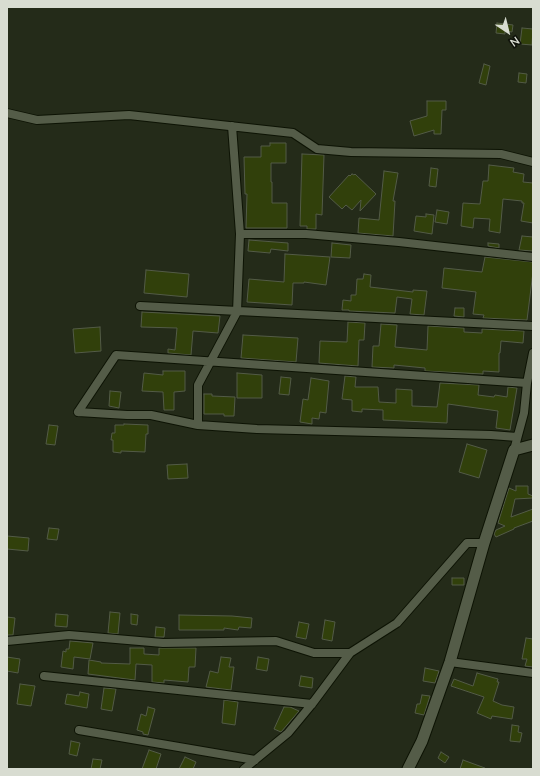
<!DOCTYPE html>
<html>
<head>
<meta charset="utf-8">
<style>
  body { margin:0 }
  #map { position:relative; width:540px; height:776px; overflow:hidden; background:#242b19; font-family:Lato,sans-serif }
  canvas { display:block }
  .frame { position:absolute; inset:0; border:8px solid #d8dcd1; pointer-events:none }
  .north { position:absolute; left:488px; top:12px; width:40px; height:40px; -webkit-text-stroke:3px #0f120a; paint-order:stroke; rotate:145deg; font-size:11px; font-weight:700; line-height:16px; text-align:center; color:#d8dcd1 }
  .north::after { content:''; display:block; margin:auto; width:14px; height:18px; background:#d8dcd1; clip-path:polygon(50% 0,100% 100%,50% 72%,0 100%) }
</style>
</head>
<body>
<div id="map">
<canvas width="540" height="776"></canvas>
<div class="frame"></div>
<div class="north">N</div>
</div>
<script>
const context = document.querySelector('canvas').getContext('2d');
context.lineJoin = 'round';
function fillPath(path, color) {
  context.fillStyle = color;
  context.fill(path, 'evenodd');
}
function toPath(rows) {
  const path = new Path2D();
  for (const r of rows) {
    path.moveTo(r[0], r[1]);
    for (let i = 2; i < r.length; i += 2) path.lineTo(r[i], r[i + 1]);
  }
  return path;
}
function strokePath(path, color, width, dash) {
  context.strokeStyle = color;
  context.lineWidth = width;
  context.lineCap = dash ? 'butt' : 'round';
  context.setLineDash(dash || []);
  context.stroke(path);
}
const building = toPath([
  [497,23,513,25,512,32,505,31,505,34,496,33,497,23],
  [522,28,533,29,532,45,520,44,522,28],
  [484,64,490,66,486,85,479,83,484,64],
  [519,73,527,74,526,83,518,82,519,73],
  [427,101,446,101,446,110,442,110,441,134,434,134,434,130,414,136,410,121,427,116,427,101],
  [270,143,286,143,286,163,271,163,271,182,272,182,272,203,287,203,287,228,246,228,247,194,245,194,244,157,261,157,261,146,270,146,270,143],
  [302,154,324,155,322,215,316,214,316,229,307,229,307,226,300,226,302,154],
  [489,165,514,168,513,172,524,174,523,182,533,183,533,223,521,221,524,203,522,203,522,201,503,199,500,233,489,231,490,219,474,218,473,228,461,226,463,203,480,204,483,181,488,181,489,165],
  [431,168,438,169,436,187,429,186,431,168],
  [384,171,398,173,393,201,395,201,393,236,358,233,359,218,379,220,384,171],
  [352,174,354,175,355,174,376,194,360,211,361,200,352,210,346,205,342,209,329,197,349,175,350,176,352,174],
  [437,210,449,212,447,224,435,222,437,210],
  [426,214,434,215,432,234,414,231,416,216,426,217,426,214],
  [522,236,533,237,533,251,519,250,522,236],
  [249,240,288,243,288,251,271,249,270,253,248,251,249,240],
  [332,243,351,245,350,258,331,257,332,243],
  [488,243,499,244,499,248,488,246,488,243],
  [285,254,330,257,326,285,304,282,304,283,293,283,292,305,247,302,249,279,284,282,285,254],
  [485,257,533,262,533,272,527,320,483,318,484,315,473,314,476,292,442,288,444,268,482,272,485,257],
  [146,270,189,274,187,297,144,293,146,270],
  [364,274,371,275,370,287,413,292,413,290,427,291,424,315,410,314,412,299,397,297,395,313,349,311,349,310,342,310,343,300,351,301,351,295,356,295,357,279,363,279,364,274],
  [455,308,464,308,464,317,454,316,455,308],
  [142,312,220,316,218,333,193,331,191,355,168,353,168,349,175,350,177,328,141,327,142,312],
  [348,322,365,323,364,340,359,340,358,366,319,363,320,341,347,342,348,322],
  [381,324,397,325,395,347,427,350,428,326,464,328,464,332,482,333,482,329,524,331,523,343,501,341,500,353,499,353,499,372,483,371,483,374,425,371,425,368,394,365,394,368,372,367,373,346,379,346,381,324],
  [100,327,101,351,75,353,73,329,100,327],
  [243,335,298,338,296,362,241,358,243,335],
  [163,371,185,371,185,391,174,392,174,410,164,410,163,392,142,391,144,373,163,375,163,371],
  [237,373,262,375,262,398,237,398,237,373],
  [345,376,356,377,355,387,378,387,379,402,396,403,396,389,412,390,412,406,437,407,440,383,479,385,478,395,494,397,495,395,507,397,508,387,517,388,510,430,496,428,498,411,448,404,447,423,383,420,383,410,362,409,362,412,352,411,352,400,342,399,345,376],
  [281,377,291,378,289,395,279,394,281,377],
  [311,378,329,381,326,413,320,412,319,419,312,418,312,424,300,422,303,399,308,400,311,378],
  [110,391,121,392,119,408,109,406,110,391],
  [204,394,212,394,212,396,235,397,234,416,224,416,224,414,204,414,204,394],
  [124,424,148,425,148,434,146,434,145,452,121,451,121,453,113,452,113,440,111,440,112,433,115,433,115,425,124,425,124,424],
  [49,425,58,426,55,445,46,444,49,425],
  [467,444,487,450,479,478,459,472,467,444],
  [187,464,188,478,168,479,167,465,187,464],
  [516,486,528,486,528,494,533,496,533,498,515,499,511,517,533,509,533,521,514,528,514,529,496,537,494,534,496,530,505,526,498,523,509,488,516,491,516,486],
  [49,528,59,529,57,540,47,539,49,528],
  [7,536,29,538,28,551,7,549,7,536],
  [452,578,464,578,464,585,452,585,452,578],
  [110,612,120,613,118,634,108,633,110,612],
  [56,614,68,615,67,627,55,626,56,614],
  [131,614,138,615,137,625,131,624,131,614],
  [179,615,232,616,252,618,251,628,239,627,238,630,224,628,224,630,179,630,179,615],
  [7,617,15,618,13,635,7,635,7,617],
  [325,620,335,622,332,641,322,639,325,620],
  [299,622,309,624,306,639,296,637,299,622],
  [156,627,165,628,164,637,155,637,156,627],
  [526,638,533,639,533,667,525,666,527,659,522,659,526,638],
  [70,641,93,643,90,659,74,657,73,669,61,667,63,651,66,652,66,649,69,649,70,641],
  [130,648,144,648,144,654,159,655,159,648,196,648,195,667,189,667,188,682,164,680,164,683,152,682,152,665,136,664,135,680,88,674,89,660,101,662,101,663,130,664,130,648],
  [7,657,20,659,18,673,7,671,7,657],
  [221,657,231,658,229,667,234,667,231,690,206,687,210,671,218,673,221,657],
  [258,657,269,659,267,671,256,669,258,657],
  [425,668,439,671,435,683,423,681,425,668],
  [477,673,498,679,497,682,499,682,493,701,502,705,514,707,512,719,492,716,491,719,477,713,484,697,451,686,454,679,473,686,477,673],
  [301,676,313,678,312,688,299,686,301,676],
  [20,684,35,686,31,706,17,704,20,684],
  [104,688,116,689,112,711,101,709,104,688],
  [80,692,89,694,87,708,65,704,67,694,79,696,80,692],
  [422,695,430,696,424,715,415,713,417,704,420,704,422,695],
  [224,700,238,702,235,725,222,723,224,700],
  [148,707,155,709,148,735,143,734,143,732,137,730,141,714,146,716,148,707],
  [284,707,290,707,299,711,281,732,274,729,284,707],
  [512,725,519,726,518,732,522,733,520,742,510,741,512,725],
  [71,741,80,743,77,756,69,754,71,741],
  [149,750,161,754,156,769,142,769,149,750],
  [441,752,449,757,445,763,438,758,441,752],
  [185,757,196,762,193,769,179,769,185,757],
  [93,759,102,760,100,769,91,769,93,759],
  [463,760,485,768,485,769,460,769,463,760]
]);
fillPath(building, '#31400b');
strokePath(building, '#535b47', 1);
const street = toPath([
  [7,113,37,120,129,115,293,133,317,149,351,152,501,154,533,162],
  [240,234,306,234,399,242,533,257],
  [140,306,533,326],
  [78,412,116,355,527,383],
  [78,412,127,415,151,415,198,425,257,429,491,435,517,437],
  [198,425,198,385,237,312,240,234,232,126],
  [514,450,524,413,527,383,533,353],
  [7,641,69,635,163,643,276,641,314,653,350,653],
  [450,662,533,673],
  [44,676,312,704],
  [79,730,255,760],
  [244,769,288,733,312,704,350,653,397,623,467,543,484,543]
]);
const secondary = toPath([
  [408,769,422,741,450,662,484,543,514,450,533,445]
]);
strokePath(street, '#0d1304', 10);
strokePath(secondary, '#0d1304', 13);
strokePath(street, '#545c48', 8);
strokePath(secondary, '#545c48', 11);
</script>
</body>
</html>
